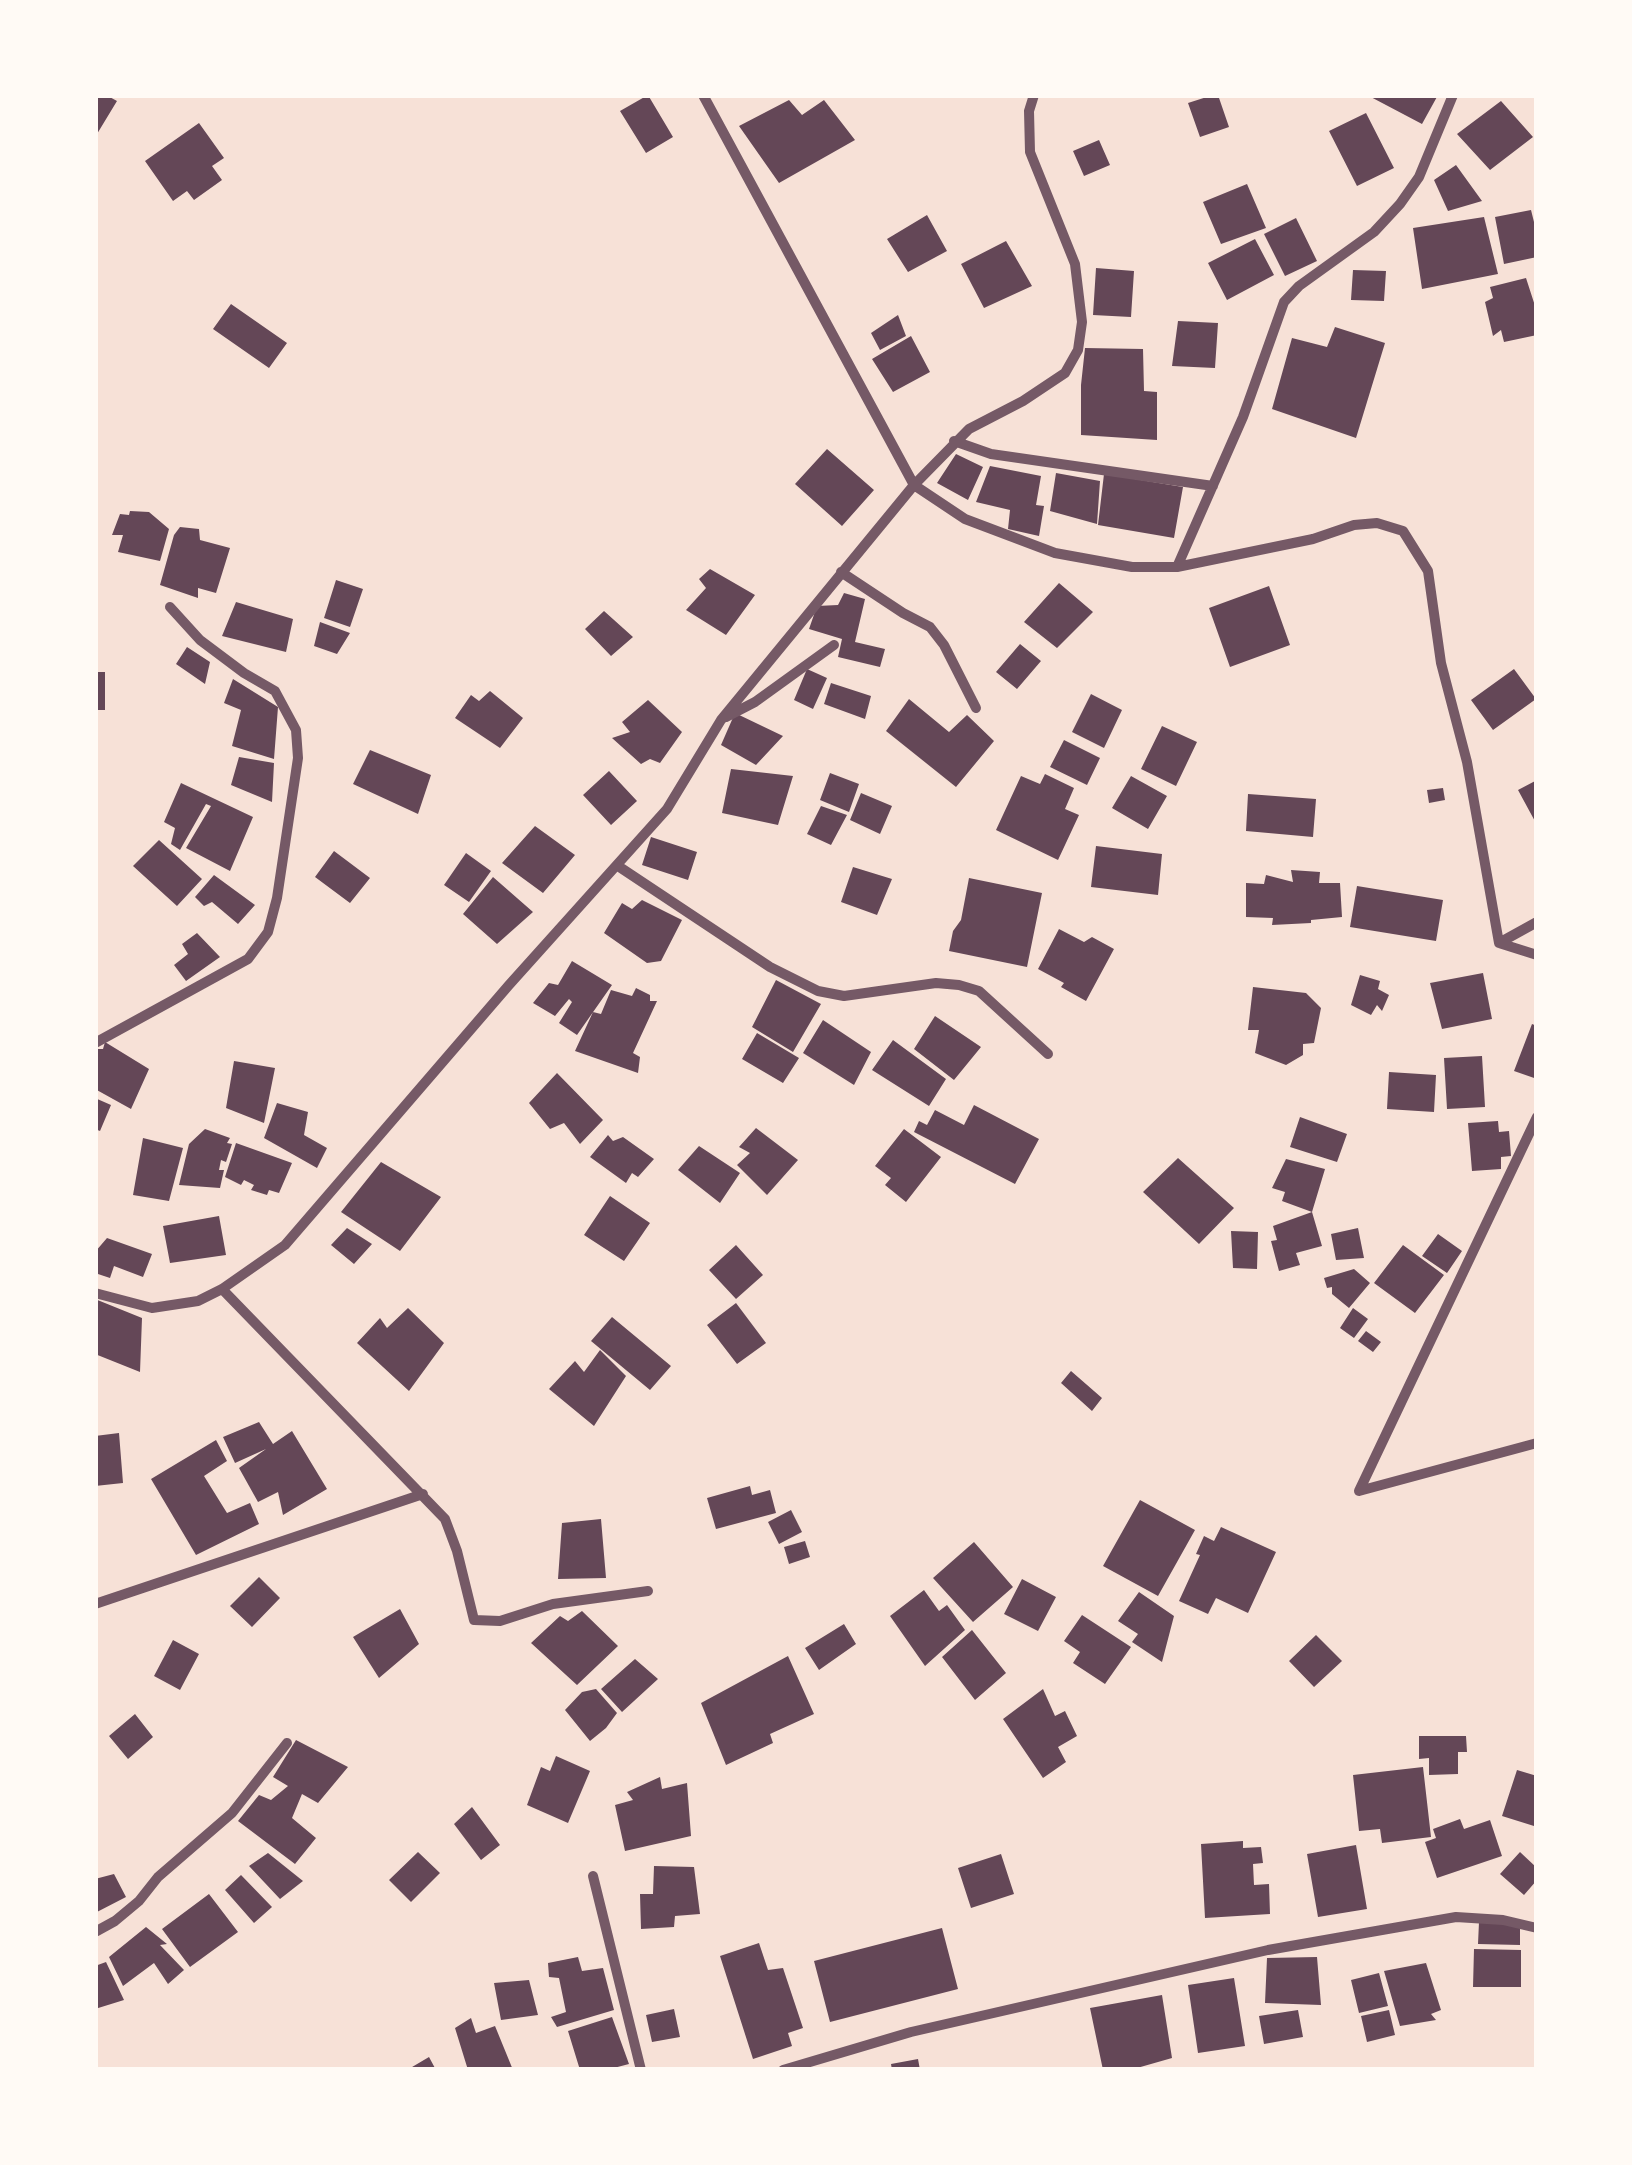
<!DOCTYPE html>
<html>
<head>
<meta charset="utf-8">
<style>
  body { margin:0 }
  #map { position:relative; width:1632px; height:2165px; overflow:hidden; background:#f7e1d7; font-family:Raleway,sans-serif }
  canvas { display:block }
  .frame { position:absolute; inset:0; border:98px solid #fffaf5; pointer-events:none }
</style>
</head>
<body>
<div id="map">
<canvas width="1632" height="2165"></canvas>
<div class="frame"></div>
</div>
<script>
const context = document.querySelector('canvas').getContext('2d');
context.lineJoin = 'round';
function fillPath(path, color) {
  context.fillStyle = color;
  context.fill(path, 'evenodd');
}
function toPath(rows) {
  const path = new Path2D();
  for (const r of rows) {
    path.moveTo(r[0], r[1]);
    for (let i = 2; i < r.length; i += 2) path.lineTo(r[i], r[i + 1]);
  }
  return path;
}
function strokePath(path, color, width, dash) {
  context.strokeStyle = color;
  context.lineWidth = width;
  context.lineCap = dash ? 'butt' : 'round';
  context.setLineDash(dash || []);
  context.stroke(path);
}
fillPath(toPath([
  [95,95,106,95,117,101,97,134],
  [648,95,673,137,646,153,620,111],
  [1213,95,1218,95,1229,127,1200,137,1188,103],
  [1367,95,1438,95,1422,124],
  [789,100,802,115,824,100,855,140,779,183,739,126],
  [1501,101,1533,137,1490,170,1457,134],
  [1366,113,1394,168,1357,186,1329,131],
  [199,123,224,158,212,166,222,180,194,200,187,191,173,201,145,161],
  [1099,140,1110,165,1084,176,1073,151],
  [1456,165,1482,201,1448,211,1434,180],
  [1247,184,1266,228,1221,244,1203,202],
  [1531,210,1537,234,1537,257,1504,264,1495,217],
  [927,215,947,251,908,272,887,239],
  [1484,217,1498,274,1422,289,1413,228],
  [1296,218,1317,261,1285,276,1264,234],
  [1255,239,1274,275,1227,300,1208,263],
  [1006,241,1032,286,984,308,961,264],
  [1096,268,1134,271,1131,317,1093,315],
  [1353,270,1386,271,1384,301,1351,300],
  [1526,278,1537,312,1537,335,1504,342,1501,330,1493,336,1485,302,1493,298,1490,287],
  [231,304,287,343,269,368,213,329],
  [898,315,906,336,880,350,871,333],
  [1178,321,1218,323,1215,368,1172,366],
  [1335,327,1385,343,1356,438,1272,409,1292,338,1327,347],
  [911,336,930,372,893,392,872,359],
  [1085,348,1143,349,1144,391,1157,392,1157,440,1081,435,1081,385],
  [827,449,874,490,842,526,795,484],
  [956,454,983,467,968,500,937,483],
  [990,466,1041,476,1036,505,1044,506,1039,536,1008,529,1010,510,976,502],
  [1056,473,1100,481,1097,524,1050,511],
  [1104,474,1183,487,1174,538,1098,525],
  [130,511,149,512,169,529,160,561,118,552,123,535,112,535,120,514,129,515],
  [180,527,199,529,200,540,230,548,216,593,198,588,198,598,160,585,174,535],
  [710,569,755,595,726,635,686,610,706,588,699,579],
  [336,580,363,589,350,627,324,618],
  [1059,583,1093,612,1057,648,1024,622],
  [1269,586,1290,645,1230,667,1209,608],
  [844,593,865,599,855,642,885,649,880,667,838,657,842,639,809,629,817,606,838,605],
  [236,602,293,619,286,652,222,636],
  [604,611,633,637,611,656,585,629],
  [320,622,350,633,337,654,314,646],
  [1020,644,1041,661,1017,689,996,672],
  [187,647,210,662,205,684,176,664],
  [807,669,827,678,813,709,794,700],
  [1514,669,1536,699,1493,730,1471,700],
  [95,672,105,672,105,710,95,710],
  [233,679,278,707,274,759,232,746,241,710,224,703],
  [831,683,871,696,865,719,824,704],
  [490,691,523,718,500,748,455,718,471,695,479,701],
  [1091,694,1122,710,1104,748,1072,732],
  [909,699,949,732,967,715,994,741,956,787,886,731],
  [648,700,682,732,660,763,650,759,641,764,612,738,630,732,622,722],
  [735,713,783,736,756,765,721,745],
  [1162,726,1197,742,1176,786,1141,769],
  [1064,740,1100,758,1087,785,1050,767],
  [370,750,431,775,418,814,353,784],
  [239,757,274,763,272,802,231,785],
  [731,769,793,776,778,825,722,813],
  [609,771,637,801,611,825,583,795],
  [830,773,859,784,849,812,820,800],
  [1045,774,1074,788,1065,809,1079,815,1058,860,996,830,1021,776,1040,784],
  [1131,776,1167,796,1148,829,1112,808],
  [1537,780,1537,825,1518,790],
  [181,783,253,817,230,871,186,848,211,806,206,804,180,850,171,844,175,828,164,822],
  [1443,788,1445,800,1429,803,1427,790],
  [861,793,892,806,880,834,850,820],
  [1248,794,1316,799,1313,837,1246,831],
  [821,806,847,815,831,845,807,834],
  [535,826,575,855,543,893,502,863],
  [651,837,697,852,688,880,642,865],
  [159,840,202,879,177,906,133,866],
  [1096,846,1162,854,1158,895,1091,887],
  [334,851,370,878,350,903,315,877],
  [466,853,491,871,469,902,444,885],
  [853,867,892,879,877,915,841,902],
  [1291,870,1320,872,1319,883,1340,883,1342,917,1311,920,1311,923,1272,925,1273,918,1246,917,1246,883,1264,884,1266,875,1293,882],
  [214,875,255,905,238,924,212,902,204,906,195,897],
  [493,877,533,912,497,944,463,914],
  [969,878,1042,893,1027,967,949,951,953,931,961,920],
  [1357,886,1443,900,1436,941,1350,927],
  [642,900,682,920,661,961,647,963,604,933,622,903,632,909],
  [1059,929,1084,942,1092,937,1114,949,1086,1001,1061,987,1064,983,1038,969],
  [197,933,220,957,186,981,174,965,188,954,182,944],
  [572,961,612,985,577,1035,559,1023,572,1002,569,999,555,1016,533,1003,549,983,558,985],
  [1483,973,1492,1019,1442,1029,1430,983],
  [1360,975,1380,981,1378,989,1389,995,1382,1011,1377,1005,1371,1015,1351,1005],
  [776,980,821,1004,793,1052,752,1027],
  [1253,987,1306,993,1321,1008,1314,1043,1303,1044,1303,1055,1286,1065,1255,1053,1259,1030,1248,1030],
  [636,988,650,995,650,1001,657,1001,633,1053,640,1057,638,1073,575,1051,593,1012,601,1014,611,990,632,996],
  [935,1016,981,1047,954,1080,914,1049],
  [823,1020,871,1052,854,1085,803,1053],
  [1532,1024,1537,1026,1537,1079,1514,1071],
  [757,1033,799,1058,783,1083,742,1059],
  [893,1040,946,1079,929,1106,872,1070],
  [105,1042,149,1069,131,1109,95,1089,95,1049,103,1049],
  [1482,1056,1485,1107,1447,1109,1444,1058],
  [234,1061,275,1068,264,1123,226,1108],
  [1389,1072,1436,1075,1434,1112,1387,1109],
  [557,1073,603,1120,580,1144,564,1123,550,1129,529,1103],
  [95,1098,111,1105,100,1131,95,1129],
  [277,1103,308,1112,304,1135,327,1148,317,1168,264,1138],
  [974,1105,1039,1139,1015,1184,914,1132,919,1121,927,1125,935,1110,964,1125],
  [1300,1117,1347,1134,1337,1162,1290,1147],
  [1498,1121,1499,1132,1509,1131,1511,1156,1501,1157,1501,1169,1472,1171,1468,1123],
  [756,1128,798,1160,767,1195,737,1165,750,1153,739,1147],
  [205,1129,230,1138,227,1143,232,1144,226,1162,221,1160,219,1170,224,1170,220,1188,179,1185,189,1144],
  [904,1129,941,1157,906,1202,885,1185,891,1178,875,1166],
  [608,1135,613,1141,623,1137,654,1159,638,1177,632,1173,626,1183,590,1157],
  [143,1138,183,1148,169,1201,133,1195],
  [236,1143,292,1163,279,1193,269,1190,267,1195,251,1190,254,1185,244,1180,241,1185,225,1177],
  [699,1146,740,1173,720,1203,678,1170],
  [1178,1158,1234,1208,1199,1244,1143,1192],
  [1286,1159,1325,1169,1312,1212,1282,1201,1285,1192,1272,1188],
  [381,1162,441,1197,400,1251,341,1212],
  [610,1196,650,1223,624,1261,584,1235],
  [1312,1212,1322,1246,1296,1253,1300,1265,1279,1271,1271,1241,1277,1240,1273,1226],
  [219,1216,226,1255,170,1263,163,1226],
  [347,1228,372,1244,354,1264,331,1245],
  [1358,1228,1364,1258,1336,1260,1331,1234],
  [1231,1231,1258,1232,1257,1269,1233,1268],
  [1438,1234,1462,1251,1447,1273,1422,1256],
  [107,1238,152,1254,143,1277,114,1266,110,1278,95,1273,95,1252],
  [736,1245,763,1275,736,1299,709,1270],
  [1403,1245,1444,1275,1415,1313,1374,1283],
  [1354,1269,1370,1283,1349,1308,1332,1294,1332,1287,1327,1288,1324,1278],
  [95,1299,142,1318,140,1372,95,1354],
  [736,1303,766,1343,737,1364,707,1325],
  [408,1308,444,1343,409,1391,357,1343,380,1318,387,1328],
  [1353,1308,1368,1319,1354,1338,1340,1328],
  [612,1317,671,1366,650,1390,591,1341],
  [1366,1331,1381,1342,1373,1352,1358,1341],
  [600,1350,626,1376,594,1426,549,1389,575,1361,584,1372],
  [1071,1371,1102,1398,1092,1411,1061,1383],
  [259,1422,273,1444,292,1431,327,1489,283,1515,278,1492,258,1502,239,1468,266,1449,235,1463,223,1437],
  [119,1433,123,1483,95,1486,95,1436],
  [216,1440,227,1461,204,1476,227,1513,250,1503,259,1524,196,1555,151,1479],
  [750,1486,752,1495,770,1490,776,1513,716,1529,707,1498],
  [1140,1500,1195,1530,1158,1596,1103,1566],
  [791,1510,802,1532,779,1544,768,1522],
  [601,1519,606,1578,558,1579,562,1523],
  [1221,1527,1276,1552,1248,1613,1216,1598,1208,1614,1179,1601,1200,1555,1196,1554,1204,1536,1214,1541],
  [805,1541,810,1557,789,1564,784,1547],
  [974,1542,1013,1587,973,1622,933,1578],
  [259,1577,280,1598,252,1627,230,1606],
  [1022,1579,1056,1597,1038,1631,1004,1614],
  [924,1590,939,1611,947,1605,965,1630,925,1666,890,1616],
  [1139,1592,1174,1616,1162,1662,1132,1642,1138,1634,1118,1621],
  [400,1609,419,1644,379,1678,353,1637],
  [582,1611,618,1646,577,1685,531,1643,560,1616,568,1621],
  [1082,1615,1131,1647,1105,1684,1073,1663,1080,1652,1064,1641],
  [844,1624,856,1644,819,1670,805,1648],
  [972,1630,1006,1673,975,1700,942,1657],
  [1316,1635,1342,1661,1314,1687,1289,1661],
  [173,1640,199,1654,180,1690,154,1676],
  [788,1656,814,1714,770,1734,773,1743,726,1765,701,1703],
  [635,1659,658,1679,622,1712,601,1689],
  [596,1689,617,1713,606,1728,590,1741,565,1710,582,1692],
  [1043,1689,1055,1716,1065,1711,1077,1736,1058,1747,1066,1762,1043,1778,1003,1719],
  [135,1714,153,1737,128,1759,109,1736],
  [1419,1736,1466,1736,1467,1752,1458,1752,1458,1774,1429,1775,1429,1758,1419,1759],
  [296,1740,348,1767,318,1803,302,1794,292,1818,316,1838,295,1864,238,1821,259,1795,271,1800,288,1786,273,1777],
  [556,1756,590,1771,568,1823,527,1805,541,1767,550,1771],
  [1423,1767,1431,1837,1382,1843,1380,1829,1359,1831,1353,1775],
  [1517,1770,1537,1776,1534,1826,1502,1816],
  [660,1777,662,1789,687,1783,691,1836,625,1851,615,1805,633,1800,627,1792],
  [472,1807,500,1845,481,1860,454,1824],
  [1460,1819,1464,1829,1490,1820,1502,1856,1437,1878,1425,1842,1436,1838,1433,1829],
  [1243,1841,1243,1848,1261,1847,1263,1863,1253,1864,1254,1885,1269,1884,1270,1914,1205,1918,1201,1844],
  [1356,1845,1367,1909,1318,1917,1307,1854],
  [418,1852,440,1873,411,1902,389,1880],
  [1520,1852,1537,1868,1537,1880,1524,1895,1500,1874],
  [268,1853,303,1881,280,1899,249,1866],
  [1001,1854,1014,1894,971,1908,958,1868],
  [654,1866,694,1867,700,1914,675,1916,674,1927,641,1929,640,1894,653,1894],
  [114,1874,126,1897,95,1913,95,1879],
  [241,1875,272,1907,254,1923,225,1890],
  [209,1894,238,1932,190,1967,162,1929],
  [1479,1922,1520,1923,1520,1945,1478,1944],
  [146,1927,167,1944,160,1945,184,1970,168,1984,154,1963,123,1986,109,1957],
  [942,1928,958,1989,830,2022,814,1961],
  [759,1943,768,1970,783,1968,803,2028,788,2033,792,2046,753,2059,720,1956],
  [1474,1949,1521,1950,1521,1987,1473,1987],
  [578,1957,582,1971,603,1968,614,2010,557,2027,551,2017,566,2012,559,1978,549,1977,548,1963],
  [1317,1957,1321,2005,1265,2003,1267,1958],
  [106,1962,124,2000,95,2009,95,1966],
  [1426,1963,1441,2010,1431,2014,1436,2020,1400,2026,1384,1971],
  [1379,1973,1388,2006,1359,2013,1351,1980],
  [1234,1978,1245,2046,1198,2053,1188,1985],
  [529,1980,538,2015,501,2020,494,1983],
  [1162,1995,1172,2058,1130,2070,1103,2070,1090,2008],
  [674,2009,680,2037,652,2042,646,2015],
  [1298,2010,1303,2037,1264,2044,1259,2016],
  [1389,2010,1395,2035,1367,2042,1361,2016],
  [612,2017,629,2064,606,2070,580,2070,568,2031],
  [471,2018,476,2033,495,2026,513,2070,468,2070,455,2028],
  [429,2057,436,2070,407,2070],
  [918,2059,920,2070,892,2070,891,2064]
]), '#644757');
strokePath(toPath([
  [703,95,914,485,965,519,1055,553,1132,567,1177,567,1313,539,1354,525,1377,523,1403,531,1428,571,1441,663,1467,762,1499,943],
  [954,441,991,454,1213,486],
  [1177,567,1243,417,1284,302,1299,286,1374,232,1400,204,1419,177,1453,95],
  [841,572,903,613,930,627,944,645,976,708],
  [726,717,755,702,834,645],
  [618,866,770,967,818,991,844,996,936,983,959,985,979,991,1048,1054],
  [1499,943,1537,922],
  [1499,943,1537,955],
  [95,1043,248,959,268,932,277,898,298,758,296,730,275,691,244,673,200,640,170,607],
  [1537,1117,1359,1491,1537,1443],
  [222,1289,445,1519,457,1551,474,1620,500,1621,553,1604,648,1591],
  [95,1293,152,1308,198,1301,222,1289,285,1245,509,985,667,809,721,720,914,485,969,429,1023,401,1065,373,1078,350,1082,322,1075,264,1030,152,1029,111,1034,95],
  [95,1604,423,1494],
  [593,1876,641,2070],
  [95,1932,115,1921,139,1901,158,1877,232,1813,287,1743],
  [783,2070,911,2032,1268,1950,1456,1917,1503,1920,1537,1928]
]), '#755966', 10);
</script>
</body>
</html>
